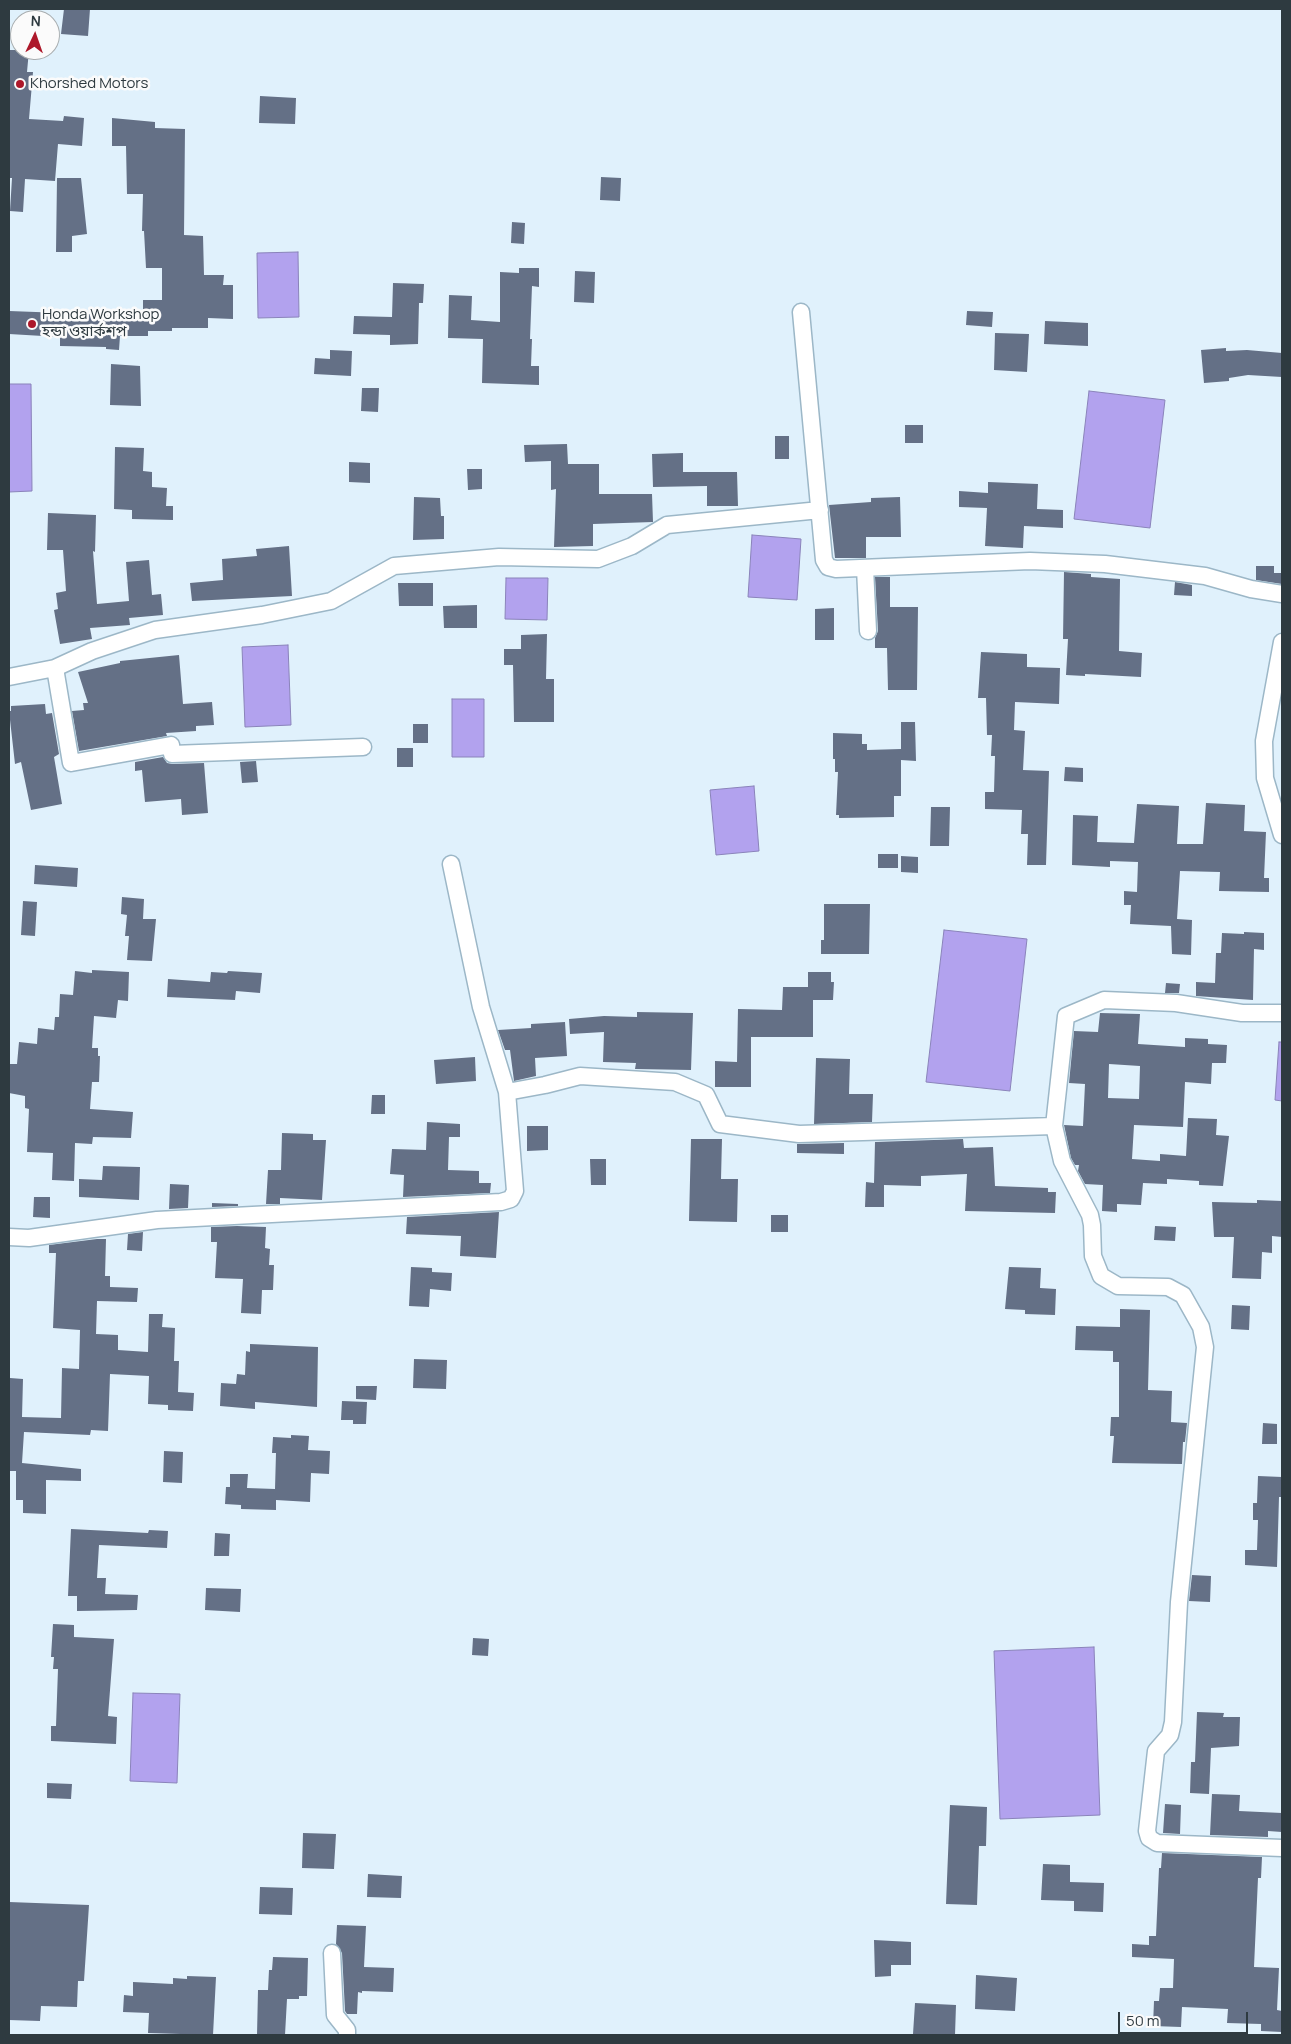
<!DOCTYPE html>
<html>
<head>
<meta charset="utf-8">
<style>
  body { margin:0 }
  #map { position:relative; width:1291px; height:2044px; overflow:hidden; background:#e0f1fc; font-family:Manrope,sans-serif }
  canvas { display:block }
  .frame { position:absolute; inset:0; border:10px solid #2e3a40; pointer-events:none }
  .north { position:absolute; left:10px; top:10px; width:50px; height:50px; box-sizing:border-box; background:#fbfbfb; border:1px solid #a9aeb0; border-radius:50%; rotate:3deg; font-size:14px; font-weight:700; line-height:20px; text-align:center; color:#2e3a40 }
  .north::after { content:''; display:block; margin:auto; width:18px; height:22px; background:#ad182a; clip-path:polygon(50% 0,100% 100%,50% 72%,0 100%) }
  .scale { position:absolute; left:1118px; top:2012px; width:130px; height:22px; box-sizing:border-box; border:2px solid #2e3a40; border-top:0; padding-left:6px; font-size:15px; line-height:18px; white-space:nowrap; color:#2e3a40; -webkit-text-stroke:4px #fbfbfb; paint-order:stroke }
</style>
</head>
<body>
<div id="map">
<canvas width="1291" height="2044"></canvas>
<div class="frame"></div>
<div class="north">N</div>
<div class="scale">50 m</div>
</div>
<script>
const context = document.querySelector('canvas').getContext('2d');
context.lineJoin = 'round';
function fillPath(path, color) {
  context.fillStyle = color;
  context.fill(path, 'evenodd');
}
function toPath(rows) {
  const path = new Path2D();
  for (const r of rows) {
    path.moveTo(r[0], r[1]);
    for (let i = 2; i < r.length; i += 2) path.lineTo(r[i], r[i + 1]);
  }
  return path;
}
function strokePath(path, color, width, dash) {
  context.strokeStyle = color;
  context.lineWidth = width;
  context.lineCap = dash ? 'butt' : 'round';
  context.setLineDash(dash || []);
  context.stroke(path);
}
function write(font, color, halo, rows, align = 'center') {
  context.font = font + ' Manrope,"Noto Sans Bengali",sans-serif';
  context.lineWidth = 5;
  context.setLineDash([]);
  context.textBaseline = 'middle';
  context.strokeStyle = halo;
  context.fillStyle = color;
  for (const [text, x, y, turn = 0] of rows) {
    context.save();
    context.translate(x, y);
    context.rotate((+turn || 0) * Math.PI / 180);
    context.textAlign = isNaN(turn) ? turn : align;
    if (halo) context.strokeText(text, 0, 0);
    context.fillText(text, 0, 0);
    context.restore();
  }
}
const water = toPath([
  [298,252,299,317,258,318,257,253,298,252],
  [9,384,31,384,32,491,9,492,9,384],
  [1089,391,1165,400,1150,528,1074,519,1089,391],
  [752,535,801,539,797,600,748,597,752,535],
  [506,578,548,578,547,620,505,619,506,578],
  [288,645,291,725,245,727,242,647,288,645],
  [452,699,484,699,484,757,452,757,452,699],
  [754,786,759,851,716,855,710,790,754,786],
  [944,930,1027,939,1010,1091,926,1082,944,930],
  [1279,1042,1282,1042,1282,1101,1275,1100,1279,1042],
  [1094,1647,1100,1815,1000,1819,994,1651,1094,1647],
  [133,1693,180,1694,177,1783,130,1781,133,1693]
]);
fillPath(water, '#b2a2ee');
strokePath(water, '#8a83ba', 1);
fillPath(toPath([
  [64,9,90,9,88,36,61,34],
  [9,50,29,50,27,72,33,72,29,119,63,121,64,116,84,118,82,146,58,144,55,181,25,179,23,212,10,211,12,178,9,178],
  [260,96,296,98,295,124,259,123],
  [112,118,155,122,155,128,185,129,184,235,203,236,204,275,224,275,223,285,233,285,233,319,208,318,208,328,172,328,172,331,148,331,148,336,120,336,119,350,106,349,106,347,60,346,60,337,9,334,9,311,143,316,143,300,162,300,162,268,146,268,144,231,142,231,143,194,127,194,126,146,112,146],
  [601,177,621,178,620,201,600,200],
  [57,178,81,178,87,234,72,236,72,252,56,252],
  [512,222,525,223,524,244,511,243],
  [519,268,539,268,539,287,532,286,530,339,532,339,531,366,539,366,539,385,482,383,483,339,448,338,449,295,472,296,471,320,500,322,500,272,519,273],
  [575,271,595,272,594,303,574,302],
  [393,283,424,284,423,303,419,303,418,344,390,345,390,335,353,334,354,316,392,317],
  [967,311,993,312,992,327,966,325],
  [1045,321,1088,323,1088,346,1044,344],
  [995,333,1029,334,1027,372,994,370],
  [1226,348,1226,351,1247,350,1282,353,1282,377,1248,375,1229,378,1229,381,1204,383,1201,350],
  [330,350,352,351,351,376,314,374,315,358,330,359],
  [111,364,140,366,141,406,110,405],
  [362,388,379,388,378,412,361,411],
  [905,425,923,425,923,443,905,443],
  [775,436,789,436,789,459,775,459],
  [567,444,568,464,599,464,599,494,652,494,653,522,593,524,593,546,554,547,556,489,551,490,551,461,525,462,524,445],
  [115,447,144,448,143,471,152,472,152,487,167,488,166,506,173,506,173,520,132,519,132,510,114,509],
  [683,453,683,472,737,472,738,506,707,506,707,486,653,487,652,454],
  [349,462,370,463,370,483,349,482],
  [467,469,482,469,482,489,468,490],
  [988,482,1038,484,1037,509,1063,510,1063,528,1024,526,1023,548,985,546,987,508,959,507,959,491,988,493],
  [414,497,440,498,441,516,444,516,444,539,413,540],
  [900,497,901,537,866,537,866,558,835,558,829,505,871,502,871,498],
  [48,513,96,515,95,552,93,551,97,604,129,601,126,562,149,560,152,595,161,594,163,615,129,618,130,625,90,628,92,639,60,644,54,610,58,609,56,593,66,591,63,550,47,550],
  [289,546,292,596,192,601,190,583,223,580,222,559,257,556,256,549],
  [1256,566,1274,566,1274,573,1282,573,1282,584,1256,580],
  [1064,572,1091,574,1091,577,1120,579,1119,651,1142,653,1141,677,1085,674,1085,676,1066,675,1068,639,1063,639],
  [875,577,890,577,890,607,918,607,917,690,888,690,887,648,875,648,875,638,878,631],
  [1175,582,1192,585,1192,596,1174,595],
  [398,583,433,583,433,606,399,606],
  [477,605,477,628,444,628,443,606],
  [834,608,834,640,815,640,815,609],
  [547,634,546,679,554,679,554,722,514,722,513,665,504,665,504,649,521,649,521,635],
  [981,652,1027,654,1027,667,1060,668,1059,704,1015,702,1014,730,1025,731,1023,770,1049,771,1046,865,1027,865,1028,834,1021,834,1022,810,985,809,985,792,994,792,995,756,991,756,992,735,987,735,986,698,978,698],
  [179,655,183,704,212,702,214,725,196,726,196,731,166,733,167,736,79,751,72,711,84,710,83,703,88,703,78,672,120,663,120,661],
  [45,704,46,714,52,713,59,754,54,757,62,804,31,810,21,762,15,764,9,711,11,711,11,706],
  [901,722,915,722,916,761,901,760,901,796,894,796,894,817,839,818,839,815,836,815,838,772,835,772,835,759,833,759,833,733,862,734,862,744,867,744,867,750,901,749],
  [413,724,428,724,428,743,413,743],
  [397,748,413,748,413,767,397,767],
  [163,757,167,763,172,764,204,763,208,813,182,815,181,799,145,802,142,770,135,771,135,762],
  [256,761,258,782,242,783,240,762],
  [1065,767,1083,768,1083,782,1064,781],
  [1206,803,1245,805,1244,831,1266,832,1264,878,1269,878,1269,892,1219,891,1220,872,1180,871,1177,919,1192,920,1191,955,1172,954,1171,926,1130,924,1131,905,1124,905,1124,891,1137,892,1138,862,1110,861,1110,867,1072,865,1073,815,1098,816,1097,842,1134,843,1137,804,1179,806,1177,844,1203,844],
  [931,807,950,807,949,846,930,846],
  [878,854,898,854,898,868,878,868],
  [901,856,918,857,918,873,901,872],
  [35,865,78,868,77,887,34,884],
  [122,897,144,899,143,919,156,919,152,961,127,960,129,936,125,936,127,915,121,914],
  [23,901,37,902,35,936,21,935],
  [824,904,870,904,869,954,821,954,821,940,824,940],
  [1244,932,1264,933,1264,950,1254,949,1253,1000,1196,996,1196,982,1215,983,1216,953,1221,953,1222,933,1244,934],
  [92,970,129,972,128,1001,118,1000,116,1018,94,1016,92,1048,98,1048,98,1056,100,1056,99,1082,92,1082,90,1109,133,1112,131,1138,93,1137,92,1144,75,1143,74,1181,52,1180,53,1153,27,1152,29,1109,25,1108,25,1096,9,1093,9,1064,17,1064,19,1042,37,1044,38,1028,54,1030,55,1017,59,1017,60,994,73,995,75,971,92,973],
  [228,971,262,973,260,993,236,991,235,1000,167,997,168,979,210,982,211,972,227,973],
  [808,972,831,972,831,982,834,982,833,1000,813,1000,813,1037,751,1037,751,1087,715,1087,715,1061,737,1062,738,1009,782,1010,783,987,808,987],
  [1166,983,1180,984,1179,993,1165,993],
  [637,1012,693,1013,691,1070,635,1069,636,1063,603,1062,604,1032,570,1034,569,1019,604,1016,637,1017],
  [1100,1013,1140,1014,1138,1044,1185,1047,1185,1038,1208,1039,1208,1044,1227,1045,1226,1063,1212,1063,1211,1084,1185,1082,1183,1127,1134,1125,1132,1159,1160,1161,1160,1154,1186,1156,1188,1118,1217,1119,1216,1135,1229,1136,1223,1186,1199,1185,1199,1181,1167,1179,1167,1184,1143,1183,1141,1205,1117,1204,1117,1212,1102,1211,1103,1185,1085,1184,1078,1171,1079,1165,1075,1165,1071,1158,1064,1125,1083,1126,1085,1084,1069,1083,1074,1031,1098,1032],
  [1109,1064,1140,1066,1139,1099,1108,1098],
  [565,1022,567,1056,535,1058,536,1076,514,1081,510,1050,505,1050,498,1030,531,1028,531,1024],
  [475,1057,476,1081,436,1084,434,1060],
  [816,1058,850,1059,849,1094,873,1094,872,1122,814,1124],
  [372,1095,385,1095,385,1114,371,1114],
  [427,1122,460,1124,460,1137,449,1137,448,1170,479,1171,479,1183,491,1183,490,1193,403,1197,404,1175,390,1174,392,1149,426,1150],
  [527,1126,548,1126,548,1150,527,1151],
  [282,1133,313,1134,313,1140,326,1140,322,1200,280,1198,280,1204,266,1204,268,1170,281,1170],
  [691,1139,722,1139,721,1179,738,1179,737,1222,689,1221],
  [963,1139,964,1148,993,1147,995,1186,1048,1188,1048,1192,1056,1192,1055,1213,965,1211,967,1174,921,1176,921,1186,884,1185,884,1207,865,1207,866,1182,874,1183,875,1142],
  [844,1143,844,1154,797,1153,797,1144],
  [590,1159,606,1159,606,1185,591,1185],
  [103,1166,140,1167,139,1200,79,1197,79,1179,102,1180],
  [170,1184,189,1185,188,1208,169,1209],
  [34,1197,50,1197,50,1218,33,1217],
  [1257,1200,1282,1201,1282,1237,1272,1236,1272,1253,1262,1252,1261,1279,1232,1278,1234,1237,1214,1237,1212,1202,1257,1203],
  [212,1203,238,1204,238,1206,212,1207],
  [499,1212,496,1258,460,1256,461,1236,406,1234,407,1217],
  [771,1215,788,1215,788,1232,771,1232],
  [237,1226,266,1227,265,1248,270,1249,269,1265,274,1265,273,1290,262,1290,261,1314,241,1313,243,1279,215,1278,217,1242,211,1242,211,1227],
  [1155,1226,1176,1227,1175,1241,1154,1240],
  [143,1232,142,1251,127,1250,128,1234],
  [97,1239,106,1239,105,1276,110,1276,110,1287,138,1288,137,1302,97,1301,96,1334,118,1335,118,1350,148,1352,149,1314,163,1314,162,1327,175,1328,174,1361,179,1361,178,1392,194,1393,193,1411,168,1410,168,1405,148,1404,149,1376,110,1374,108,1431,91,1430,90,1435,24,1432,22,1463,81,1469,81,1481,46,1480,46,1514,23,1513,23,1500,16,1500,16,1471,9,1471,10,1378,23,1379,22,1417,61,1418,62,1368,79,1369,80,1330,53,1328,56,1253,49,1253,49,1245],
  [411,1267,432,1268,432,1272,452,1273,451,1291,430,1289,429,1307,409,1306],
  [1009,1267,1041,1268,1040,1288,1056,1289,1055,1315,1025,1314,1025,1310,1005,1309],
  [1232,1305,1250,1306,1249,1330,1231,1329],
  [1120,1309,1150,1310,1148,1390,1172,1391,1171,1422,1187,1423,1185,1442,1183,1442,1182,1464,1112,1463,1114,1436,1110,1436,1111,1417,1119,1417,1119,1362,1113,1362,1113,1351,1075,1350,1076,1326,1120,1327],
  [250,1344,318,1347,317,1407,255,1402,255,1409,220,1406,221,1383,236,1384,237,1374,245,1375,246,1351,250,1352],
  [414,1359,447,1360,446,1389,413,1388],
  [356,1386,377,1386,376,1400,356,1399],
  [342,1401,367,1402,366,1424,353,1424,353,1420,341,1420],
  [1263,1423,1277,1424,1277,1444,1262,1444],
  [291,1435,309,1436,308,1450,330,1451,329,1474,311,1473,310,1502,276,1500,276,1510,241,1509,241,1505,225,1504,226,1487,230,1487,230,1474,248,1474,247,1488,275,1489,276,1453,272,1453,273,1437,291,1438],
  [164,1451,183,1452,182,1483,163,1482],
  [1258,1476,1282,1477,1282,1497,1279,1497,1277,1567,1245,1565,1245,1550,1257,1550,1258,1520,1253,1520,1253,1503,1257,1503],
  [71,1529,148,1533,149,1530,168,1531,167,1548,99,1545,97,1578,106,1578,105,1594,138,1595,137,1610,77,1611,77,1596,68,1596],
  [215,1533,230,1534,229,1556,214,1556],
  [1192,1575,1211,1576,1210,1602,1189,1601],
  [206,1588,241,1589,240,1612,205,1610],
  [53,1624,74,1625,74,1637,114,1639,108,1716,117,1717,116,1744,51,1741,51,1726,56,1726,58,1669,53,1669,54,1657,51,1657],
  [473,1638,489,1639,488,1656,472,1655],
  [1197,1712,1224,1713,1223,1717,1240,1717,1239,1746,1211,1748,1209,1794,1190,1793,1191,1762,1195,1762],
  [47,1783,72,1784,71,1799,47,1798],
  [1212,1794,1240,1795,1239,1811,1282,1813,1282,1832,1268,1831,1268,1837,1210,1835],
  [1165,1804,1181,1805,1180,1834,1163,1833],
  [950,1805,987,1807,986,1846,979,1846,977,1905,946,1904],
  [303,1833,336,1834,334,1869,302,1868],
  [1162,1853,1262,1857,1261,1878,1258,1878,1254,1967,1279,1968,1277,2010,1282,2011,1282,2032,1261,2031,1261,2024,1227,2023,1228,2009,1182,2007,1181,2027,1153,2026,1154,2001,1159,2001,1160,1988,1173,1988,1174,1959,1132,1957,1132,1944,1149,1945,1149,1936,1156,1936,1159,1868,1161,1868],
  [1043,1864,1070,1865,1070,1882,1104,1883,1103,1912,1074,1911,1074,1901,1041,1900],
  [368,1874,402,1876,401,1898,367,1897],
  [260,1887,293,1888,292,1915,259,1914],
  [9,1902,89,1905,84,1981,78,1981,77,2007,41,2006,40,2021,9,2020],
  [337,1925,366,1926,364,1967,394,1968,393,1992,362,1991,362,1993,358,1992,357,2014,347,2014,345,2011,342,1953,336,1944],
  [874,1940,911,1942,911,1965,891,1965,891,1976,875,1977],
  [273,1957,308,1958,307,1996,299,1996,299,1999,287,1999,285,2035,257,2035,258,1990,268,1990,269,1970,272,1970],
  [976,1975,1017,1978,1015,2011,975,2009],
  [187,1976,216,1977,213,2035,148,2033,149,2013,123,2012,124,1995,133,1996,133,1982,173,1984,173,1978,187,1979],
  [915,2003,956,2005,955,2035,913,2034]
]), '#647086');
const minor = toPath([
  [801,312,824,560,828,567,836,569,1030,561,1105,564,1205,576,1251,589,1282,594],
  [865,568,868,631],
  [1282,642,1264,741,1265,778,1282,835],
  [55,668,71,763,171,745,172,754,363,747],
  [9,677,55,668,92,651,155,630,262,615,331,601,394,566,499,557,598,559,632,546,667,525,820,510],
  [1282,1013,1242,1013,1176,1003,1104,1000,1066,1016,1054,1126,1062,1161,1090,1215,1092,1225,1093,1256,1101,1276,1118,1286,1168,1287,1183,1295,1201,1327,1205,1347,1179,1602,1173,1722,1170,1735,1156,1751,1147,1831,1149,1838,1157,1843,1282,1848],
  [507,1092,545,1085,580,1076,675,1082,706,1095,720,1124,799,1134,1054,1126],
  [9,1237,29,1238,157,1220,501,1202,511,1199,515,1191,507,1092,481,1007,451,864],
  [332,1953,335,2015,347,2030,347,2035]
]);
strokePath(minor, '#9cb7c7', 19);
strokePath(minor, '#fff', 16);
for (const [x, y, r, color] of [
  [20,84,5,"#ad182a"],
  [32,324,5,"#ad182a"]
]) {
  const dot = new Path2D();
  dot.arc(x, y, r, 0, 2 * Math.PI);
  context.fillStyle = color;
  context.fill(dot);
  strokePath(dot, '#fbfbfb', 2);
}
write('15px', '#2e3a40', '#fbfbfb', [
  ["Khorshed Motors",30,84],
  ["Honda Workshop",42,315],
  ["হন্ডা ওয়ার্কশপ",42,332]
], 'left');
</script>
</body>
</html>
